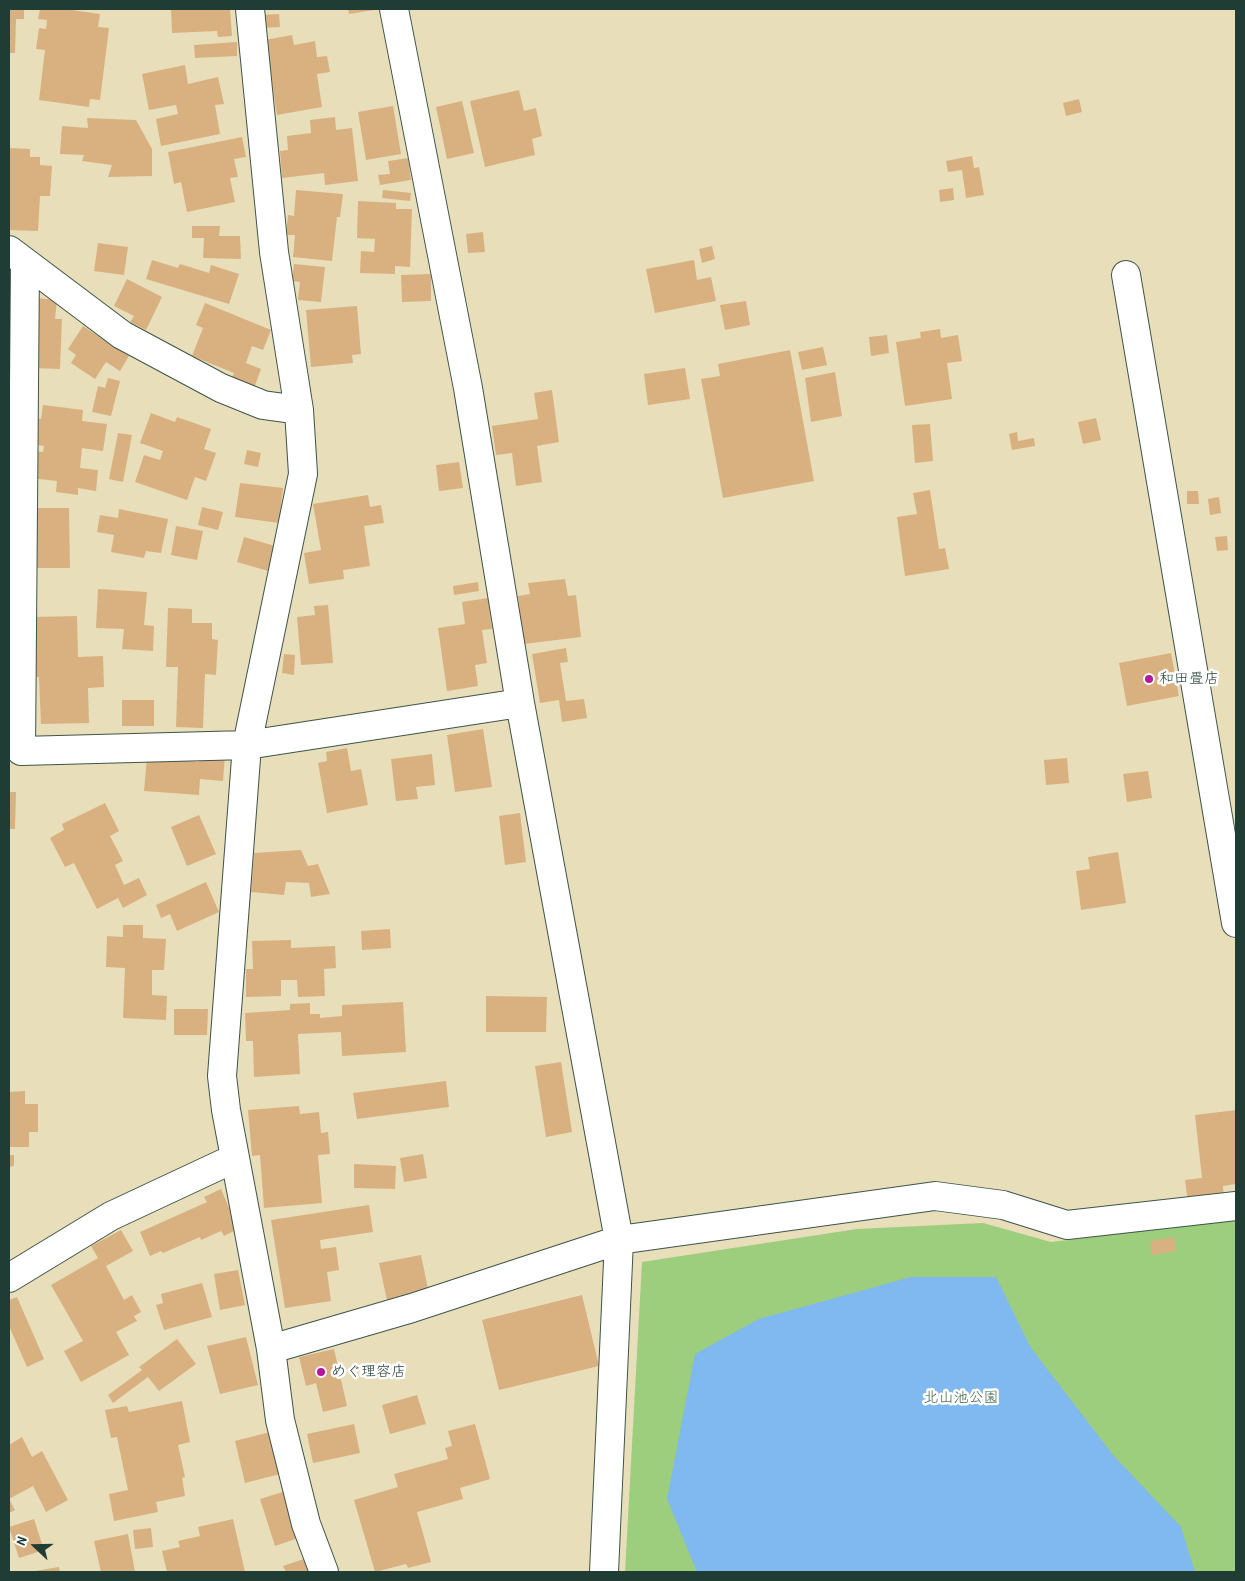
<!DOCTYPE html>
<html>
<head>
<meta charset="utf-8">
<style>
  body { margin:0 }
  #map { position:relative; width:1245px; height:1581px; overflow:hidden; background:#e8deba; font-family:"Patrick Hand",sans-serif }
  canvas { display:block }
  .frame { position:absolute; inset:0; border:10px solid #1f3d34; pointer-events:none }
  .north { position:absolute; left:10px; top:1521px; width:50px; height:50px; -webkit-text-stroke:4px #fff; paint-order:stroke; rotate:291deg; font-size:14px; font-weight:700; line-height:20px; text-align:center; color:#1f3d34 }
  .north::after { content:''; display:block; margin:auto; width:18px; height:22px; background:#1f3d34; clip-path:polygon(50% 0,100% 100%,50% 72%,0 100%) }
</style>
</head>
<body>
<div id="map">
<canvas width="1245" height="1581"></canvas>
<div class="frame"></div>
<div class="north">N</div>
</div>
<script>
const context = document.querySelector('canvas').getContext('2d');
context.lineJoin = 'round';
function fillPath(path, color) {
  context.fillStyle = color;
  context.fill(path, 'evenodd');
}
function toPath(rows) {
  const path = new Path2D();
  for (const r of rows) {
    path.moveTo(r[0], r[1]);
    for (let i = 2; i < r.length; i += 2) path.lineTo(r[i], r[i + 1]);
  }
  return path;
}
function strokePath(path, color, width, dash) {
  context.strokeStyle = color;
  context.lineWidth = width;
  context.lineCap = dash ? 'butt' : 'round';
  context.setLineDash(dash || []);
  context.stroke(path);
}
function write(font, color, halo, rows, align = 'center') {
  context.font = font + ' "Patrick Hand","Klee One",sans-serif';
  context.lineWidth = 5;
  context.setLineDash([]);
  context.textBaseline = 'middle';
  context.strokeStyle = halo;
  context.fillStyle = color;
  for (const [text, x, y, turn = 0] of rows) {
    context.save();
    context.translate(x, y);
    context.rotate((+turn || 0) * Math.PI / 180);
    context.textAlign = isNaN(turn) ? turn : align;
    if (halo) context.strokeText(text, 0, 0);
    context.fillText(text, 0, 0);
    context.restore();
  }
}
fillPath(toPath([
  [1236,1219,1236,1572,625,1572,642,1262,857,1229,983,1223,1051,1242]
]), '#9cce7d');
fillPath(toPath([
  [911,1277,996,1277,1031,1348,1113,1455,1181,1527,1195,1572,697,1572,667,1499,695,1354,759,1319]
]), '#80b8f0');
fillPath(toPath([
  [9,9,24,9,24,19,16,19,15,53,9,53],
  [40,9,65,9,100,14,98,27,109,28,100,100,90,99,89,107,39,100,45,50,36,49,39,28,46,29,47,20,38,19],
  [171,9,230,9,232,36,218,37,217,31,172,33],
  [348,9,374,9,374,10,349,14],
  [279,14,280,27,261,28,260,15],
  [292,35,294,45,315,41,317,57,327,56,330,72,317,74,322,107,277,115,265,40],
  [237,42,237,56,195,58,194,45],
  [185,65,188,84,218,77,224,104,215,105,220,134,161,146,156,119,178,114,176,105,149,110,142,74],
  [519,90,524,111,536,108,542,136,532,139,535,155,485,167,470,101],
  [1079,99,1082,112,1066,116,1063,103],
  [462,101,474,153,447,159,436,107],
  [393,106,401,154,366,160,358,112],
  [335,117,336,130,352,128,358,181,325,185,324,173,282,178,280,151,288,150,287,136,311,133,310,120],
  [87,118,136,120,152,149,152,176,108,177,112,165,82,161,84,155,60,154,62,126,88,128],
  [242,137,246,157,234,159,238,177,230,178,235,202,187,212,181,182,174,184,168,152],
  [9,148,30,149,30,157,40,157,40,165,52,166,50,196,40,196,38,231,9,230],
  [972,156,974,168,979,167,984,195,966,198,962,170,948,172,946,161],
  [408,158,411,180,380,185,378,175,390,174,388,161],
  [953,188,954,200,940,202,939,190],
  [296,190,343,194,340,217,337,217,332,261,293,257,295,235,286,235,288,215,294,216],
  [383,190,411,193,410,201,382,198],
  [358,201,396,203,396,209,412,209,410,267,395,266,395,274,360,273,361,251,374,252,375,239,357,238],
  [192,226,220,226,219,236,240,236,241,259,203,258,204,238,192,238],
  [483,232,485,252,468,253,466,234],
  [98,243,128,247,124,275,94,271],
  [712,246,715,259,702,263,699,249],
  [152,260,178,268,180,264,209,273,211,265,239,274,229,304,146,279],
  [694,260,697,280,711,277,716,301,655,313,646,269],
  [294,264,325,267,321,302,298,300,300,282,292,281],
  [431,274,431,301,402,302,401,275],
  [127,279,162,297,146,330,130,322,134,316,114,306],
  [36,298,57,300,55,319,62,319,60,369,32,368],
  [746,301,750,325,725,330,720,305],
  [205,303,271,330,263,350,252,346,246,363,261,369,254,388,231,380,234,373,192,356,203,328,196,325],
  [357,306,361,354,352,355,353,363,311,367,306,310],
  [83,326,129,356,120,371,106,362,95,379,71,363,76,355,68,349],
  [940,329,941,338,958,335,962,361,947,363,952,399,905,406,896,342,921,338,920,332],
  [887,335,889,353,871,356,869,337],
  [823,347,827,365,802,370,798,352],
  [790,350,814,481,723,498,701,379,720,376,718,364],
  [685,368,690,399,648,405,644,374],
  [835,372,842,416,811,422,805,378],
  [108,378,120,381,111,416,92,412,98,386,105,388],
  [552,390,559,442,537,446,542,482,516,486,512,453,496,455,492,426,538,419,534,393],
  [43,405,83,410,82,421,107,424,103,451,82,448,80,468,98,470,96,491,78,488,78,495,56,492,57,481,30,478,33,451,43,452,44,446,30,444,34,418,41,419],
  [151,413,175,422,177,417,211,429,204,449,216,453,206,481,195,477,187,500,135,482,144,455,160,460,163,451,140,443],
  [1096,418,1101,440,1083,444,1078,422],
  [930,424,933,461,915,463,912,425],
  [1017,432,1018,441,1034,438,1035,446,1012,450,1009,434],
  [118,433,132,435,123,482,109,479],
  [247,450,261,453,258,467,244,464],
  [459,462,463,488,439,491,436,465],
  [240,483,283,488,279,523,235,517],
  [930,490,939,549,945,548,949,569,905,576,897,517,917,514,913,493],
  [1187,491,1198,491,1199,504,1187,504],
  [368,495,370,507,381,505,384,523,364,526,370,566,343,570,344,579,309,584,304,553,321,550,313,504],
  [1219,497,1221,513,1210,515,1208,499],
  [202,507,223,512,218,530,198,525],
  [31,508,69,508,70,568,32,568],
  [119,509,168,519,161,553,146,551,144,558,111,552,114,535,97,532,100,515,118,518],
  [176,526,203,531,197,560,171,555],
  [1227,536,1228,550,1217,551,1215,537],
  [244,537,275,546,268,571,237,562],
  [565,579,568,596,576,595,581,637,524,644,518,596,530,594,528,583],
  [478,582,479,591,454,595,453,586],
  [98,589,147,592,144,625,154,626,153,651,122,649,124,629,96,628],
  [488,598,492,629,482,630,487,663,475,665,478,686,447,691,438,628,465,624,462,602],
  [328,605,333,663,301,665,297,617,315,615,314,606],
  [168,608,192,609,192,623,212,623,212,639,218,640,216,675,205,674,203,728,176,727,178,667,166,667],
  [77,616,78,657,103,656,104,687,88,688,89,723,41,724,39,677,33,677,32,617],
  [566,648,568,662,560,663,566,701,584,699,587,718,562,722,559,700,540,703,532,654],
  [1171,653,1179,696,1127,706,1119,663],
  [284,654,295,655,294,675,282,673],
  [122,700,154,700,154,726,122,726],
  [483,729,492,787,455,792,447,735],
  [347,748,351,771,361,769,368,805,327,813,318,763,327,761,326,752],
  [200,753,225,755,223,781,200,779,199,795,144,791,147,757,199,762],
  [432,754,435,785,416,787,418,799,396,801,391,759],
  [1067,758,1069,783,1046,785,1044,760],
  [1148,771,1152,798,1127,802,1123,774],
  [9,792,16,792,15,829,9,829],
  [105,803,119,831,110,836,123,861,115,865,124,885,139,878,147,895,123,908,118,898,97,909,74,863,65,867,50,838,64,830,62,824],
  [520,813,526,862,505,865,499,816],
  [199,815,216,854,187,866,171,827],
  [301,850,308,866,318,864,330,894,311,897,309,883,286,882,284,895,251,892,254,853],
  [1118,852,1126,903,1081,910,1076,871,1090,869,1088,857],
  [206,882,219,912,177,931,170,914,161,918,156,905],
  [123,925,143,925,143,938,166,939,164,970,152,970,152,995,167,996,166,1020,123,1018,125,968,106,967,107,936,123,937],
  [390,929,391,948,362,950,361,931],
  [291,940,291,948,335,946,336,968,324,969,325,996,298,997,297,980,281,980,281,996,246,997,246,969,253,969,252,941],
  [486,996,547,997,546,1032,486,1032],
  [403,1002,406,1052,342,1056,341,1032,298,1034,300,1074,254,1077,253,1041,246,1041,245,1013,290,1010,290,1004,310,1003,310,1014,320,1014,320,1018,342,1016,342,1005],
  [174,1009,208,1009,207,1035,174,1035],
  [561,1062,572,1132,546,1137,535,1066],
  [446,1081,449,1107,357,1119,353,1093],
  [25,1091,25,1104,38,1104,38,1132,29,1132,29,1147,9,1147,9,1092],
  [299,1106,300,1114,319,1112,321,1133,328,1132,330,1154,318,1155,322,1203,264,1208,260,1155,252,1156,248,1110],
  [1236,1110,1236,1184,1223,1186,1224,1197,1188,1202,1185,1180,1202,1178,1195,1115],
  [423,1154,427,1178,404,1182,400,1158],
  [9,1155,14,1155,14,1166,9,1167],
  [354,1164,396,1166,395,1189,354,1188],
  [221,1189,238,1229,224,1236,221,1231,201,1240,200,1237,163,1253,161,1251,150,1256,140,1232,207,1202,204,1197],
  [369,1205,373,1232,320,1240,321,1249,336,1247,339,1270,327,1272,331,1301,285,1308,271,1220],
  [121,1230,133,1251,106,1266,124,1300,132,1295,141,1312,134,1316,137,1321,116,1332,129,1355,81,1382,64,1351,83,1341,51,1285,98,1258,91,1246],
  [1174,1237,1176,1251,1152,1255,1150,1241],
  [421,1255,428,1289,412,1292,414,1300,388,1305,379,1263],
  [238,1270,245,1305,220,1310,214,1274],
  [202,1283,212,1317,164,1330,156,1305,163,1303,161,1294],
  [582,1295,599,1366,499,1390,482,1320],
  [17,1297,44,1359,27,1367,9,1326,9,1300],
  [246,1337,258,1385,220,1394,207,1346],
  [177,1339,196,1364,159,1391,148,1377,113,1403,108,1395,142,1370,139,1367],
  [334,1349,347,1406,323,1412,316,1383,306,1386,299,1357],
  [417,1395,426,1424,390,1434,382,1405],
  [182,1401,190,1442,178,1445,185,1477,182,1478,185,1496,156,1502,158,1512,114,1521,109,1494,128,1490,117,1437,111,1438,105,1410,127,1406,129,1412],
  [354,1424,360,1453,313,1463,307,1434],
  [475,1424,490,1479,460,1488,463,1499,417,1512,431,1562,408,1568,406,1564,375,1572,354,1500,398,1487,394,1474,448,1459,445,1448,452,1446,448,1431],
  [270,1432,280,1474,245,1483,235,1441],
  [22,1437,32,1457,42,1451,68,1500,46,1512,33,1486,9,1499,15,1510,9,1513,9,1445],
  [289,1490,304,1536,275,1546,260,1499],
  [34,1519,44,1550,19,1558,9,1527],
  [233,1519,245,1572,167,1572,162,1551,180,1547,178,1541,200,1536,198,1527],
  [151,1528,153,1547,135,1549,133,1530],
  [128,1534,135,1572,101,1572,94,1541],
  [313,1556,318,1572,286,1572,283,1566],
  [59,1567,60,1572,35,1572,35,1571]
]), '#d9b181');
const minor = toPath([
  [250,9,274,252,299,410,303,474,247,745,222,1076,226,1110,271,1349,280,1420,306,1524,324,1572],
  [394,9,468,388,520,703,619,1240,604,1572],
  [9,250,122,335,221,388,263,405,299,410],
  [25,264,21,751,247,745,520,703],
  [1126,275,1236,923],
  [9,1278,111,1216,235,1158],
  [271,1349,412,1308,619,1240,935,1196,1003,1205,1067,1225,1236,1206]
]);
strokePath(minor, '#3d5548', 30);
strokePath(minor, '#fff', 28);
for (const [x, y, r, color] of [
  [1149,679,5,"#b5179e"],
  [321,1372,5,"#b5179e"]
]) {
  const dot = new Path2D();
  dot.arc(x, y, r, 0, 2 * Math.PI);
  context.fillStyle = color;
  context.fill(dot);
  strokePath(dot, '#fff', 2);
}
write('15px', '#1f3d34', '#fff', [
  ["和田畳店",1159,679],
  ["めぐ理容店",331,1372]
], 'left');
write('15px', '#3e6146', '#fff', [
  ["北山池公園",961,1398]
]);
</script>
</body>
</html>
